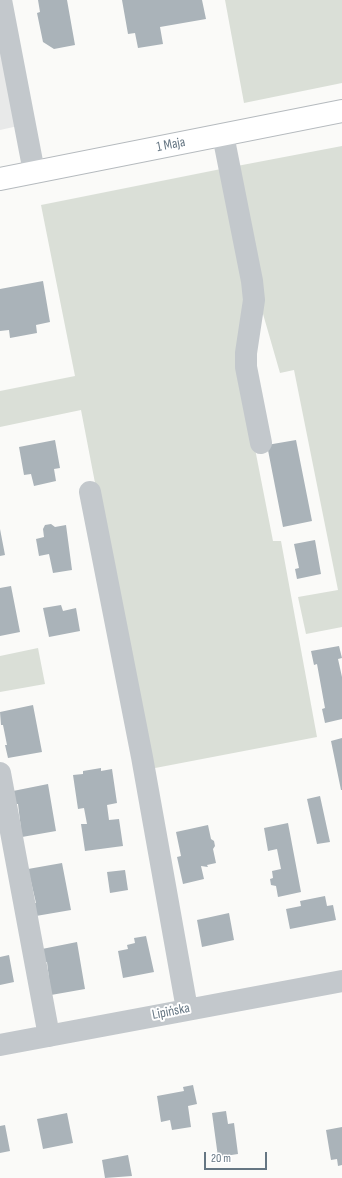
<!DOCTYPE html>
<html>
<head>
<meta charset="utf-8">
<style>
  body { margin:0 }
  #map { position:relative; width:342px; height:1178px; overflow:hidden; background:#fafaf8; font-family:"Sofia Sans Condensed",sans-serif }
  canvas { display:block }
  .scale { position:absolute; left:204px; top:1152px; width:63px; height:18px; box-sizing:border-box; border:2px solid #657683; border-top:0; padding-left:5px; font-size:12px; line-height:14px; white-space:nowrap; color:#657683; -webkit-text-stroke:3px #fff; paint-order:stroke }
</style>
</head>
<body>
<div id="map">
<canvas width="342" height="1178"></canvas>
<div class="scale">20 m</div>
</div>
<script>
const context = document.querySelector('canvas').getContext('2d');
context.lineJoin = 'round';
function fillPath(path, color) {
  context.fillStyle = color;
  context.fill(path, 'evenodd');
}
function toPath(rows) {
  const path = new Path2D();
  for (const r of rows) {
    path.moveTo(r[0], r[1]);
    for (let i = 2; i < r.length; i += 2) path.lineTo(r[i], r[i + 1]);
  }
  return path;
}
function strokePath(path, color, width, dash) {
  context.strokeStyle = color;
  context.lineWidth = width;
  context.lineCap = dash ? 'butt' : 'round';
  context.setLineDash(dash || []);
  context.stroke(path);
}
function write(font, color, halo, rows, align = 'center') {
  context.font = font + ' "Sofia Sans Condensed",sans-serif';
  context.lineWidth = 4;
  context.setLineDash([]);
  context.textBaseline = 'middle';
  context.strokeStyle = halo;
  context.fillStyle = color;
  for (const [text, x, y, turn = 0] of rows) {
    context.save();
    context.translate(x, y);
    context.rotate((+turn || 0) * Math.PI / 180);
    context.textAlign = isNaN(turn) ? turn : align;
    if (halo) context.strokeText(text, 0, 0);
    context.fillText(text, 0, 0);
    context.restore();
  }
}
fillPath(toPath([
  [0,31,18,126,0,130]
]), '#e8e9e9');
fillPath(toPath([
  [225,0,342,0,342,83,244,103],
  [342,146,342,627,306,634,298,597,338,590,294,370,280,373,261,307,237,166],
  [221,169,244,270,242,382,273,541,281,541,317,737,150,769,81,410,0,427,0,391,75,376,41,205],
  [38,648,45,684,0,692,0,656]
]), '#dadfd7');
fillPath(toPath([
  [38,0,67,0,75,45,54,49,43,42,37,13,40,12],
  [122,0,202,0,206,19,160,27,163,44,138,48,135,33,128,34],
  [43,281,50,322,36,325,37,333,10,338,9,330,0,331,0,289],
  [55,440,60,468,54,469,56,481,34,486,31,474,24,475,19,447],
  [296,440,312,521,283,527,267,445],
  [51,524,55,527,66,525,72,570,53,573,49,554,39,556,36,539,44,537,43,529,45,525],
  [0,529,5,555,0,556],
  [315,540,321,574,297,579,295,569,299,568,294,544],
  [11,586,20,632,0,636,0,588],
  [61,605,63,611,76,608,80,631,49,637,43,608],
  [339,646,342,658,338,659,342,677,342,719,325,723,322,709,325,708,317,664,314,665,311,651],
  [33,705,42,752,8,758,5,745,7,745,3,725,1,725,0,712],
  [342,738,342,790,341,790,331,741],
  [101,768,101,771,112,769,117,803,107,805,109,820,119,819,123,846,85,851,81,824,87,824,84,808,78,809,73,775,83,774,83,771],
  [48,784,56,831,22,837,18,804,16,804,13,791],
  [320,796,330,842,317,844,307,799],
  [288,823,301,892,278,897,276,886,271,885,270,879,273,878,272,871,281,869,277,849,268,851,264,828],
  [208,825,211,839,214,841,215,846,213,849,216,863,207,865,208,867,201,866,204,879,183,884,177,857,181,856,176,832],
  [62,863,71,910,36,916,34,903,36,903,28,869],
  [125,870,128,890,110,893,107,872],
  [325,896,327,906,333,905,336,920,290,929,286,909,301,906,300,901],
  [229,913,234,940,202,947,197,920],
  [146,936,154,972,123,978,118,951,128,949,127,945,135,943,134,938],
  [77,942,85,989,51,995,47,962,45,962,42,949],
  [9,955,14,982,0,985,0,957],
  [193,1085,197,1104,188,1106,191,1127,172,1130,170,1120,161,1122,157,1096,184,1091,183,1087],
  [226,1111,228,1124,234,1123,238,1154,218,1157,212,1113],
  [67,1113,73,1143,43,1149,37,1119],
  [5,1125,10,1151,0,1153,0,1126],
  [342,1127,342,1165,338,1166,337,1159,331,1160,326,1130],
  [128,1155,132,1176,105,1178,102,1160]
]), '#aab3b9');
const major = toPath([
  [0,179,342,111]
]);
strokePath(major, '#b5babe', 24);
strokePath(toPath([
  [1,0,34,172],
  [223,135,252,281,254,300,246,353,246,367,261,443],
  [90,492,142,757,187,1009],
  [0,773,49,1036],
  [0,1045,342,981]
]), '#c3c8cc', 22);
strokePath(major, '#fff', 22);
write('14px', '#657683', '#fff', [
  ["1 Maja",171,145,-11],
  ["Lipińska",171,1012,-11]
]);
</script>
</body>
</html>
